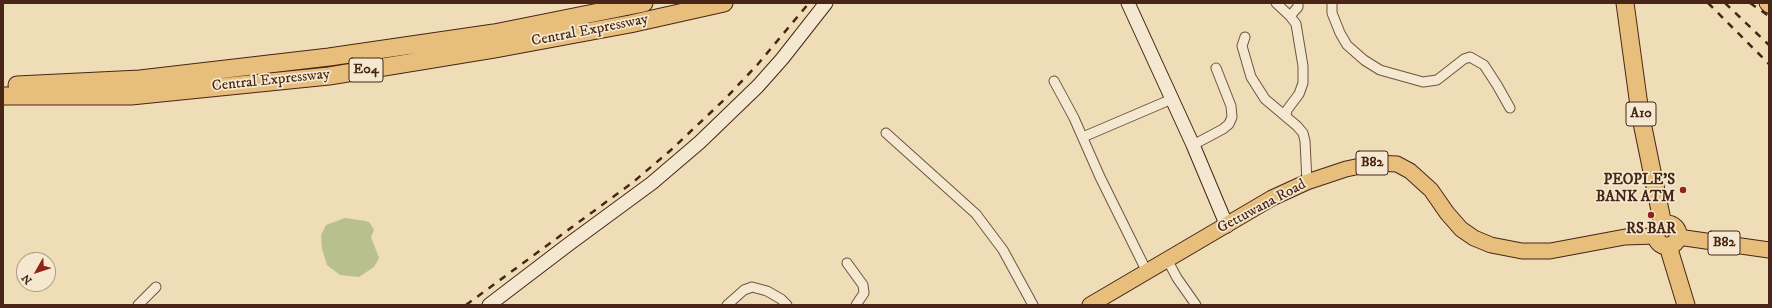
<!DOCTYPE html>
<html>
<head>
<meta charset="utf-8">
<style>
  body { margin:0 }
  #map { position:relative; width:1772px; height:308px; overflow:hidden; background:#eeddb6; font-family:"IM FELL DW Pica",serif }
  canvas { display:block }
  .frame { position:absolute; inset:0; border:4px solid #482516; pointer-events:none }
  .north { position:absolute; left:16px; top:252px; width:40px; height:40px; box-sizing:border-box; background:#f4e9d0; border:1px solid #af9b86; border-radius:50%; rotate:231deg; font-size:11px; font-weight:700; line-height:16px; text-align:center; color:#482516 }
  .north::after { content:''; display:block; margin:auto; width:14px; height:18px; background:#8f2418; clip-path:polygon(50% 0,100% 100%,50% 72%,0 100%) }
</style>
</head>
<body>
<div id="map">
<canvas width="1772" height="308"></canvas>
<div class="frame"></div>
<div class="north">N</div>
</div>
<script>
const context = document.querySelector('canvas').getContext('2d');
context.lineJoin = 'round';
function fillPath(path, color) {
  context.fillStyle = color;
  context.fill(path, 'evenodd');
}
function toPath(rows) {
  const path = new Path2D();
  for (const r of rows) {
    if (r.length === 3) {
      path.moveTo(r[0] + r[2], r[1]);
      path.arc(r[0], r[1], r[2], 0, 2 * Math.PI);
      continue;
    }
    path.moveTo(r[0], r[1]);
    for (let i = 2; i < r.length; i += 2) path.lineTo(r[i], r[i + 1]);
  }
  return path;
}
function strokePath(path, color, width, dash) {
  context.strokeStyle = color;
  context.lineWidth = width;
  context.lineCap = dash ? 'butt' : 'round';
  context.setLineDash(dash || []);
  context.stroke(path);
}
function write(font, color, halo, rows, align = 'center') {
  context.font = font + ' "IM FELL DW Pica",serif';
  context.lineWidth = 3.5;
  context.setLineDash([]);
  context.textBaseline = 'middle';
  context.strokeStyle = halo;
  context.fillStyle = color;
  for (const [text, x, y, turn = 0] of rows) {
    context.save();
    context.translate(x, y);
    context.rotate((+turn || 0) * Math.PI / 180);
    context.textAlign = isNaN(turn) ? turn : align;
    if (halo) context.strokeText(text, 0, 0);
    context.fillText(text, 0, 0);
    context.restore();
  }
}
fillPath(toPath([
  [345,218,366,221,370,223,374,230,371,237,379,258,374,267,359,277,340,275,327,265,322,249,321,235,326,225]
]), '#b8c18e');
const street = toPath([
  [1276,3,1290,16,1296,24,1303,66,1303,83,1299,94,1287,110,1286,117],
  [1332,3,1332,13,1340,33,1347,45,1364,60,1380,70,1423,82,1437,80,1464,59,1470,57,1484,65,1497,85,1510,108],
  [1290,16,1298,7,1298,3],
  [1245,37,1242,46,1251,77,1265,99,1297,126,1303,133,1305,141,1307,182],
  [1054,81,1074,118,1100,177,1147,272],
  [886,133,976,214,1003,250,1033,305],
  [1083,137,1172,99],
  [1193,145,1223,129,1229,124,1232,117,1231,106,1216,68],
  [1168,261,1177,278,1196,305],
  [847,263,863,285,864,293,856,305],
  [138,305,156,287],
  [727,305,744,290,752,287,767,291,781,299,787,305]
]);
const secondary = toPath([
  [1128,3,1193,145,1227,226],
  [489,305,569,244,652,183,700,142,758,86,782,59,826,3]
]);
const primary = toPath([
  [1767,3,1769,5],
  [1678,237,1769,250],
  [1090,305,1272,198,1307,182,1346,169,1375,163,1397,164,1410,171,1431,190,1447,213,1461,229,1474,238,1491,245,1522,251,1550,251,1625,237,1656,236]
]);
const highway = toPath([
  [1625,3,1640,113,1663,225],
  [17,85,140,79,329,57,494,33,644,3],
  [3,96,131,96,329,76,494,49,630,24,724,3],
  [1667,235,11],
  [1668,246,1686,305]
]);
strokePath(street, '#72533e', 11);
strokePath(secondary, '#482516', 15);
strokePath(primary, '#482516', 17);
strokePath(highway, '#482516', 19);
strokePath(street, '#f4e9d0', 9);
strokePath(secondary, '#f4e9d0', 13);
strokePath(primary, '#e7be7b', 15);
strokePath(highway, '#e7be7b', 17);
strokePath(toPath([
  [1708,3,1769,64],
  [1725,3,1769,45],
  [1750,3,1769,16],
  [466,305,632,183,671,150,726,98,758,64,809,3]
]), '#482516', 2.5, [7, 7]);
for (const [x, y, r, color] of [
  [1683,190,4,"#8f2418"],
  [1651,215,4,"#8f2418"]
]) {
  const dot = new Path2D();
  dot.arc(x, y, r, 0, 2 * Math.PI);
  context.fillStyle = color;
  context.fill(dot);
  strokePath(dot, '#f4e9d0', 1.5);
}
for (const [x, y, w] of [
  [366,70,34],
  [1641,114,30],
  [1372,163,32],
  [1724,243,32]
]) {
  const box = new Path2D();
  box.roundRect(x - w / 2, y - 12, w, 24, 3);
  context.fillStyle = '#f4e9d0';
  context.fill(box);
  strokePath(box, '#482516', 1);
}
write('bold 14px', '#482516', null, [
  ["E04",366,70],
  ["A10",1641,114],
  ["B82",1372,163],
  ["B82",1724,243]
]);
write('15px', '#482516', '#f4e9d0', [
  ["Central Expressway",590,31,-11],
  ["Central Expressway",271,81,-6],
  ["Gettuwana Road",1262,207,-28]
]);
write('bold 15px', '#482516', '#f4e9d0', [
  ["PEOPLE'S",1675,181],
  ["BANK ATM",1675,198],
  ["RS BAR",1651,230,"center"]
], 'right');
</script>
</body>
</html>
